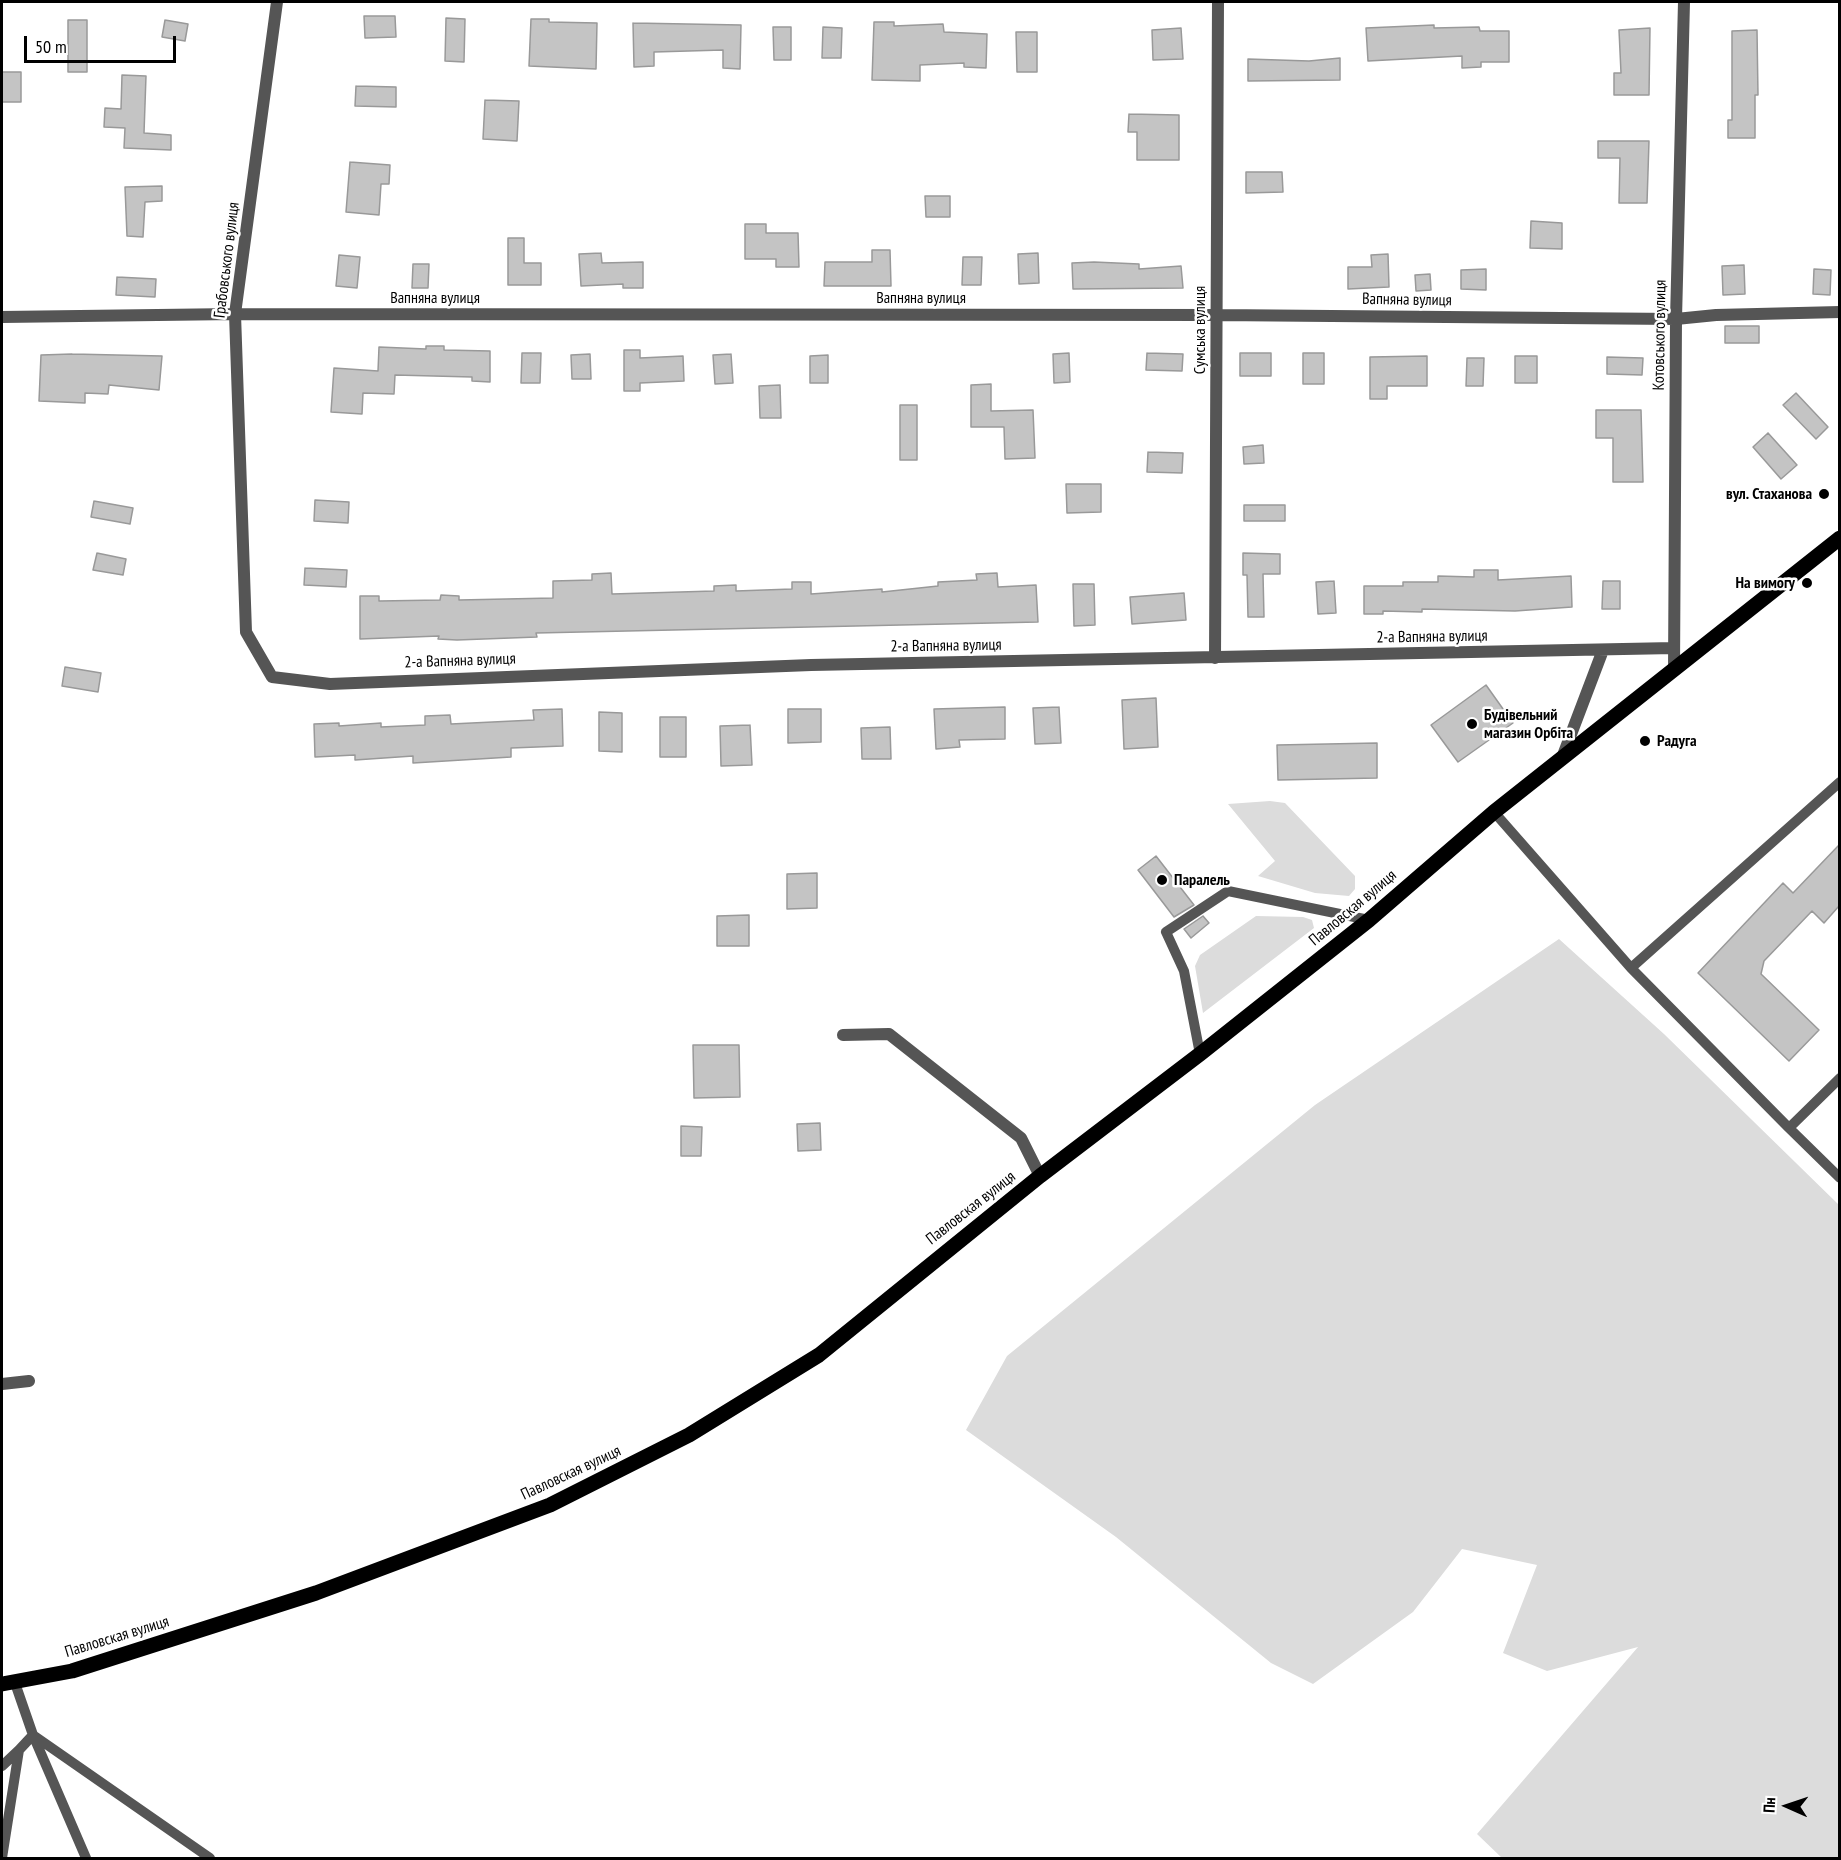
<!DOCTYPE html>
<html>
<head>
<meta charset="utf-8">
<style>
  body { margin:0 }
  #map { position:relative; width:1841px; height:1860px; overflow:hidden; background:#fff; font-family:"PT Sans Narrow",sans-serif }
  canvas { display:block }
  .frame { position:absolute; inset:0; border:3px solid #000; pointer-events:none }
  .north { position:absolute; left:1757px; top:1776px; width:60px; height:60px; -webkit-text-stroke:4px #fff; paint-order:stroke; rotate:273deg; font-size:16px; font-weight:700; line-height:24px; text-align:center; color:#000 }
  .north::after { content:''; display:block; margin:auto; width:21px; height:27px; background:#000; clip-path:polygon(50% 0,100% 100%,50% 72%,0 100%) }
  .scale { position:absolute; left:24px; top:36px; width:152px; height:27px; box-sizing:border-box; border:3px solid #000; border-top:0; padding-left:8px; font-size:18px; line-height:21px; white-space:nowrap; color:#000; -webkit-text-stroke:4px #fff; paint-order:stroke }
</style>
</head>
<body>
<div id="map">
<canvas width="1841" height="1860"></canvas>
<div class="frame"></div>
<div class="north">Пн</div>
<div class="scale">50 m</div>
</div>
<script>
const context = document.querySelector('canvas').getContext('2d');
context.lineJoin = 'round';
function fillPath(path, color) {
  context.fillStyle = color;
  context.fill(path, 'evenodd');
}
function toPath(rows) {
  const path = new Path2D();
  for (const r of rows) {
    path.moveTo(r[0], r[1]);
    for (let i = 2; i < r.length; i += 2) path.lineTo(r[i], r[i + 1]);
  }
  return path;
}
function strokePath(path, color, width, dash) {
  context.strokeStyle = color;
  context.lineWidth = width;
  context.lineCap = dash ? 'butt' : 'round';
  context.setLineDash(dash || []);
  context.stroke(path);
}
function write(font, color, halo, rows, align = 'center') {
  context.font = font + ' "PT Sans Narrow",sans-serif';
  context.lineWidth = 5;
  context.setLineDash([]);
  context.textBaseline = 'middle';
  context.strokeStyle = halo;
  context.fillStyle = color;
  for (const [text, x, y, turn = 0] of rows) {
    context.save();
    context.translate(x, y);
    context.rotate((+turn || 0) * Math.PI / 180);
    context.textAlign = isNaN(turn) ? turn : align;
    if (halo) context.strokeText(text, 0, 0);
    context.fillText(text, 0, 0);
    context.restore();
  }
}
fillPath(toPath([
  [1270,801,1285,803,1355,876,1355,889,1349,896,1315,893,1258,876,1275,861,1228,804],
  [1256,916,1303,917,1312,920,1314,928,1203,1013,1195,966,1200,955],
  [1559,939,1664,1034,1839,1205,1839,1858,1502,1858,1477,1834,1638,1647,1547,1671,1503,1653,1537,1565,1462,1549,1413,1612,1313,1684,1271,1663,1116,1537,966,1430,1007,1356,1315,1105]
]), '#dcdcdc');
const building = toPath([
  [364,16,395,16,396,37,365,38,364,16],
  [446,18,465,19,464,62,445,61,446,18],
  [531,19,549,19,549,22,597,23,596,69,529,66,531,19],
  [68,20,87,20,87,72,68,72,68,20],
  [165,20,188,24,185,41,162,37,165,20],
  [874,22,894,22,894,26,943,24,944,32,987,34,986,68,964,67,964,63,920,65,920,81,872,80,874,22],
  [633,23,741,25,740,69,723,68,723,50,654,52,654,66,634,67,633,23],
  [1434,25,1434,28,1479,27,1480,31,1509,31,1509,62,1481,62,1481,67,1462,68,1462,56,1368,61,1366,28,1434,25],
  [773,27,791,27,791,60,774,60,773,27],
  [823,27,842,28,841,58,822,58,823,27],
  [1181,28,1183,59,1153,60,1152,30,1181,28],
  [1650,28,1649,95,1614,95,1614,73,1621,73,1619,30,1650,28],
  [1757,30,1758,95,1755,95,1755,138,1728,138,1728,120,1732,120,1732,31,1757,30],
  [1016,32,1037,32,1037,72,1017,72,1016,32],
  [1340,58,1340,80,1248,81,1248,59,1309,61,1340,58],
  [2,72,21,72,21,102,2,102,2,72],
  [122,75,146,76,144,133,171,135,171,150,124,148,125,128,104,127,105,108,121,109,122,75],
  [356,86,396,87,396,107,355,106,356,86],
  [485,100,519,101,517,141,483,139,485,100],
  [1129,114,1179,115,1179,160,1137,160,1137,132,1128,132,1129,114],
  [1598,141,1649,141,1647,203,1619,203,1620,158,1598,158,1598,141],
  [350,162,390,165,389,184,381,184,379,215,346,212,350,162],
  [1246,172,1282,172,1283,192,1246,193,1246,172],
  [162,186,162,201,145,202,143,237,127,236,125,187,162,186],
  [925,196,950,196,950,217,926,217,925,196],
  [1531,221,1562,223,1562,249,1530,248,1531,221],
  [745,224,766,224,766,233,798,233,799,267,776,267,776,259,745,259,745,224],
  [508,238,524,238,524,263,541,263,541,285,508,285,508,238],
  [872,250,890,250,891,286,824,286,825,262,872,262,872,250],
  [601,253,602,263,643,262,643,288,623,288,623,284,581,286,579,254,601,253],
  [1038,253,1039,283,1019,284,1018,254,1038,253],
  [1388,254,1389,287,1348,289,1348,267,1372,267,1371,255,1388,254],
  [339,255,360,257,357,288,336,286,339,255],
  [963,257,982,257,981,285,962,285,963,257],
  [1094,262,1139,264,1139,269,1181,266,1183,288,1073,289,1072,263,1094,262],
  [413,264,429,264,428,288,412,288,413,264],
  [1744,265,1745,294,1723,295,1722,266,1744,265],
  [1486,269,1486,290,1461,289,1461,270,1486,269],
  [1814,269,1831,270,1830,295,1813,294,1814,269],
  [1430,274,1431,290,1416,291,1415,275,1430,274],
  [117,277,156,279,155,297,116,295,117,277],
  [1725,326,1759,326,1759,343,1725,343,1725,326],
  [426,346,444,346,444,350,490,351,490,382,472,381,472,377,395,375,394,394,363,393,362,414,331,412,334,368,378,371,379,347,426,349,426,346],
  [624,350,640,350,640,358,683,356,684,381,640,383,640,391,624,391,624,350],
  [522,353,541,353,540,383,521,383,522,353],
  [1069,353,1070,382,1054,383,1053,354,1069,353],
  [1147,353,1183,354,1182,371,1146,370,1147,353],
  [1240,353,1271,353,1271,376,1240,376,1240,353],
  [1303,353,1324,353,1324,384,1303,384,1303,353],
  [72,354,162,356,159,390,109,385,108,394,85,393,85,403,39,401,41,355,72,354],
  [590,354,591,379,572,379,571,355,590,354],
  [731,354,733,383,715,384,713,355,731,354],
  [828,355,828,383,810,383,810,356,828,355],
  [1427,356,1427,386,1387,386,1387,399,1370,399,1370,357,1427,356],
  [1515,356,1537,356,1537,383,1515,383,1515,356],
  [1607,357,1643,358,1642,375,1607,374,1607,357],
  [1467,358,1484,358,1483,386,1466,386,1467,358],
  [991,384,991,411,1033,410,1035,458,1005,459,1004,427,971,427,971,385,991,384],
  [780,385,781,418,760,418,759,386,780,385],
  [1796,393,1828,427,1816,439,1783,405,1796,393],
  [900,405,917,405,917,460,900,460,900,405],
  [1596,410,1641,410,1643,482,1613,482,1613,438,1596,438,1596,410],
  [1768,433,1797,465,1781,479,1753,447,1768,433],
  [1263,445,1264,463,1244,464,1243,447,1263,445],
  [1148,452,1183,453,1182,473,1147,472,1148,452],
  [1066,484,1101,484,1101,512,1067,513,1066,484],
  [315,500,349,502,348,523,314,521,315,500],
  [94,501,133,508,130,524,91,517,94,501],
  [1244,505,1285,505,1285,521,1244,521,1244,505],
  [97,553,126,559,123,575,93,570,97,553],
  [1243,553,1280,554,1280,574,1263,574,1264,617,1248,617,1247,575,1243,575,1243,553],
  [305,568,347,570,346,587,304,585,305,568],
  [1474,570,1498,570,1498,580,1571,576,1572,607,1515,611,1422,609,1422,612,1383,611,1383,614,1364,614,1364,586,1403,586,1403,582,1438,582,1438,576,1474,577,1474,570],
  [611,573,612,594,714,591,714,586,736,585,736,591,792,589,792,582,811,582,811,594,882,589,882,592,938,586,938,582,977,580,976,574,997,573,998,587,1036,585,1038,622,536,633,537,637,457,640,438,639,439,636,360,639,360,596,379,596,379,601,440,600,441,595,459,596,459,600,553,598,553,581,592,580,592,574,611,573],
  [1334,581,1336,613,1318,614,1316,582,1334,581],
  [1603,581,1620,581,1620,609,1602,609,1603,581],
  [1073,584,1094,584,1095,625,1074,626,1073,584],
  [1184,593,1186,620,1132,624,1130,597,1184,593],
  [65,667,101,673,98,692,62,686,65,667],
  [1486,685,1513,723,1458,762,1431,725,1486,685],
  [1156,698,1158,747,1124,749,1122,700,1156,698],
  [1005,707,1005,739,959,740,960,747,936,749,934,709,1005,707],
  [1059,707,1061,743,1035,744,1033,708,1059,707],
  [562,709,563,746,511,748,511,757,413,763,413,756,355,760,355,755,315,757,314,724,339,723,339,726,381,723,381,727,425,725,425,716,450,715,451,724,534,720,533,710,562,709],
  [788,709,821,709,821,742,788,743,788,709],
  [599,712,622,713,622,752,599,751,599,712],
  [660,717,686,717,686,757,660,757,660,717],
  [750,725,752,765,721,766,720,726,750,725],
  [890,727,891,759,862,759,861,728,890,727],
  [1377,743,1377,778,1278,780,1277,745,1377,743],
  [1839,845,1839,906,1824,923,1812,911,1764,961,1761,974,1819,1030,1789,1061,1698,973,1783,883,1793,893,1839,845],
  [1156,856,1194,905,1174,917,1138,870,1156,856],
  [817,873,817,908,787,909,787,874,817,873],
  [749,915,749,946,717,946,717,916,749,915],
  [1203,916,1209,923,1191,938,1184,929,1203,916],
  [693,1045,739,1045,740,1097,694,1098,693,1045],
  [820,1123,821,1150,798,1151,797,1124,820,1123],
  [681,1126,702,1127,701,1156,681,1156,681,1126]
]);
fillPath(building, '#c4c4c4');
strokePath(building, '#999', 1.5);
strokePath(toPath([
  [1494,812,1631,968,1789,1128,1840,1078],
  [1631,968,1840,782],
  [1200,1054,1184,971,1166,932,1228,891,1369,920],
  [1789,1128,1840,1178],
  [15,1683,33,1735,86,1858],
  [2,1766,19,1750],
  [2,1858,19,1750,33,1735,210,1858]
]), '#555', 10);
strokePath(toPath([
  [277,2,235,314,246,632,272,677,330,684,811,665,1674,648],
  [2,317,235,314,1217,315,1676,319,1716,315,1840,312],
  [1215,658,1218,2],
  [1674,670,1676,319,1684,2],
  [1562,758,1603,650],
  [843,1035,889,1034,1021,1138,1040,1176],
  [2,1384,29,1381]
]), '#555', 12);
strokePath(toPath([
  [2,1684,72,1671,316,1593,550,1505,689,1435,819,1355,1040,1176,1200,1054,1369,920,1494,812,1840,538]
]), '#000', 15);
for (const [x, y, r, color] of [
  [1824,494,6,"#000"],
  [1807,583,6,"#000"],
  [1472,724,6,"#000"],
  [1645,741,6,"#000"],
  [1162,880,6,"#000"]
]) {
  const dot = new Path2D();
  dot.arc(x, y, r, 0, 2 * Math.PI);
  context.fillStyle = color;
  context.fill(dot);
  strokePath(dot, '#fff', 2);
}
write('16px', '#000', '#fff', [
  ["Грабовського вулиця",227,260,-83],
  ["Вапняна вулиця",435,298],
  ["Вапняна вулиця",921,298],
  ["Вапняна вулиця",1407,300,1],
  ["Сумська вулиця",1200,330,-90],
  ["Котовського вулиця",1660,335,-89],
  ["2-а Вапняна вулиця",1432,637,-1],
  ["2-а Вапняна вулиця",946,646,-1],
  ["2-а Вапняна вулиця",460,661,-2],
  ["Павловская вулиця",1353,908,-40],
  ["Павловская вулиця",971,1208,-38],
  ["Павловская вулиця",571,1473,-25],
  ["Павловская вулиця",117,1637,-17]
]);
write('bold 16px', '#000', '#fff', [
  ["вул. Стаханова",1812,494,"right"],
  ["На вимогу",1795,583,"right"],
  ["Будівельний",1484,715],
  ["магазин Орбіта",1484,733],
  ["Радуга",1657,741],
  ["Паралель",1174,880]
], 'left');
</script>
</body>
</html>
